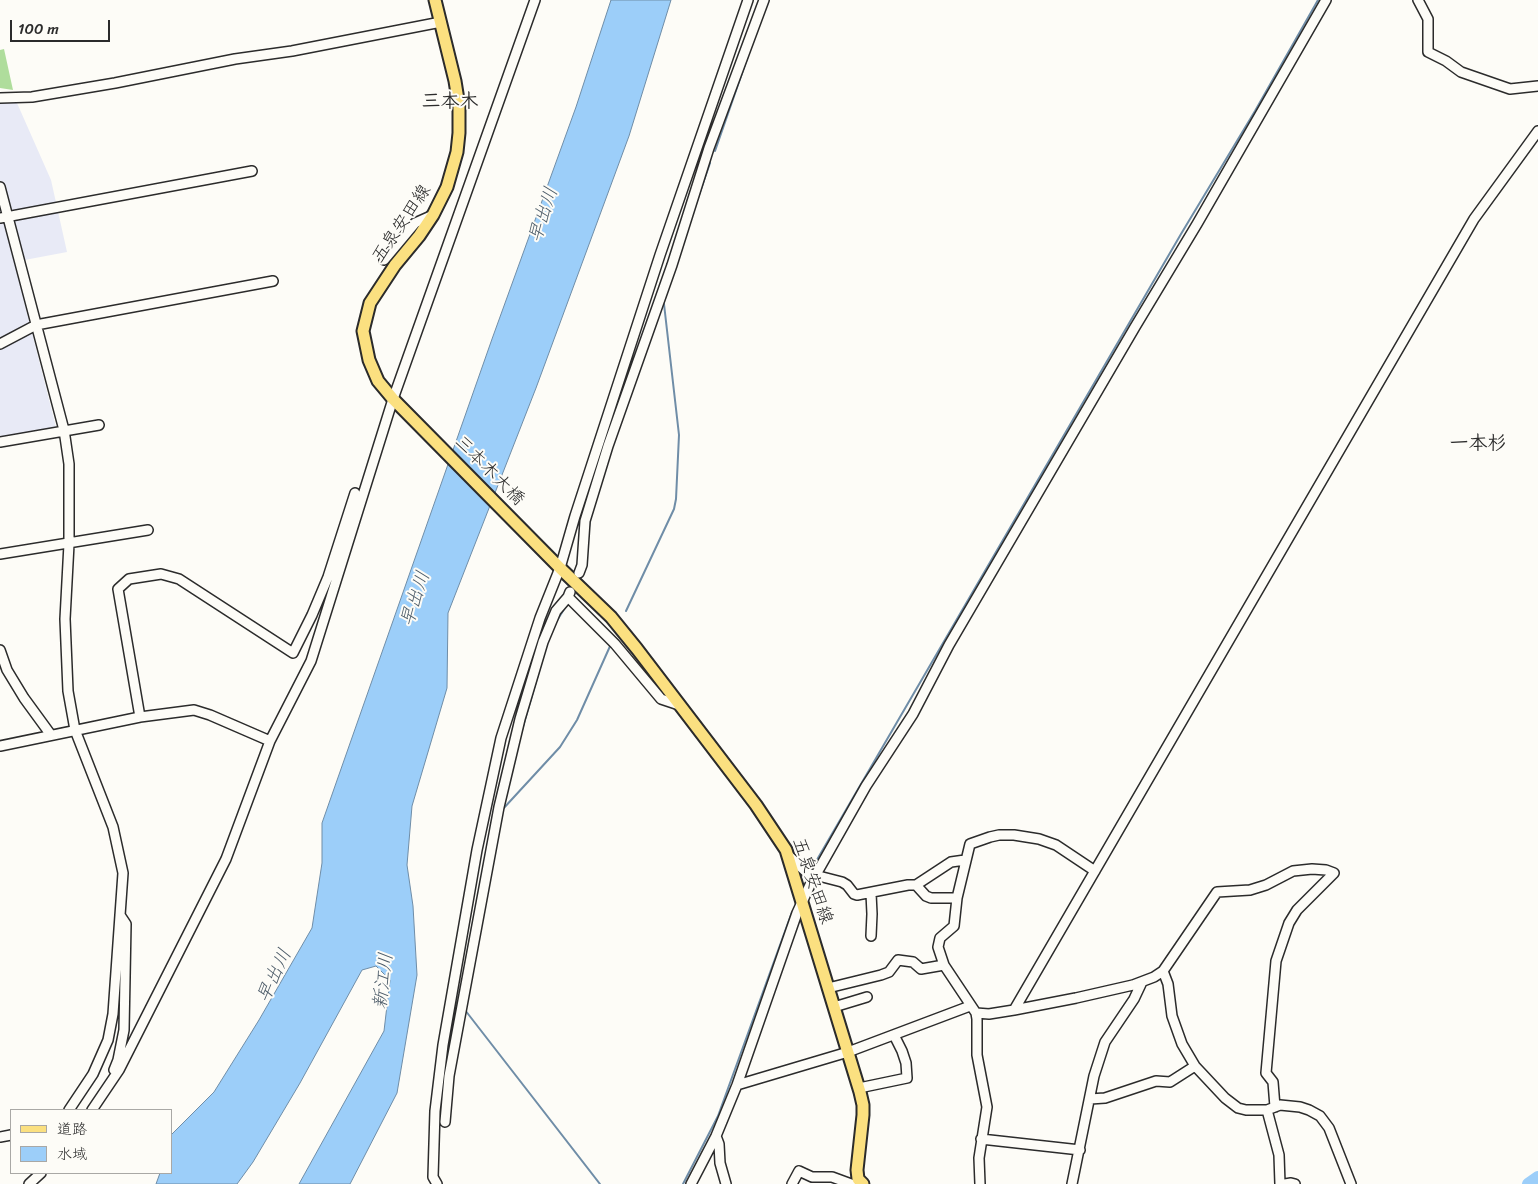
<!DOCTYPE html>
<html>
<head>
<meta charset="utf-8">
<style>
  body { margin:0 }
  #map { position:relative; width:1538px; height:1184px; overflow:hidden; background:#fdfcf7; font-family:Sriracha,"Klee One",sans-serif }
  canvas { display:block }
  .legend { position:absolute; left:10px; top:1109px; width:162px; height:65px; box-sizing:border-box; background:#fdfcf7; border:1px solid #a9a8a5; margin:0; padding:6px 9px; list-style:none; font-size:15px; color:#2b2b2b }
  .legend li { display:flex; align-items:center; gap:10px; height:25px }
  .legend b { width:25px; border:1px solid #a9a8a5 }
  .scale { position:absolute; left:10px; top:20px; width:100px; height:22px; box-sizing:border-box; border:2px solid #2b2b2b; border-top:0; padding-left:6px; font-size:15px; line-height:18px; white-space:nowrap; color:#2b2b2b; -webkit-text-stroke:4px #fdfcf7; paint-order:stroke }
</style>
</head>
<body>
<div id="map">
<canvas width="1538" height="1184"></canvas>
<ul class="legend">
<li><b style="height:6px;background:#fbe080"></b>道路</li>
<li><b style="height:14px;background:#9ccef9"></b>水域</li>
</ul>
<div class="scale">100 m</div>
</div>
<script>
const context = document.querySelector('canvas').getContext('2d');
context.lineJoin = 'round';
function fillPath(path, color) {
  context.fillStyle = color;
  context.fill(path, 'evenodd');
}
function toPath(rows) {
  const path = new Path2D();
  for (const r of rows) {
    path.moveTo(r[0], r[1]);
    for (let i = 2; i < r.length; i += 2) path.lineTo(r[i], r[i + 1]);
  }
  return path;
}
function strokePath(path, color, width, dash) {
  context.strokeStyle = color;
  context.lineWidth = width;
  context.lineCap = dash ? 'butt' : 'round';
  context.setLineDash(dash || []);
  context.stroke(path);
}
function write(font, color, halo, rows, align = 'center') {
  context.font = font + ' Sriracha,"Klee One",sans-serif';
  context.lineWidth = 4;
  context.setLineDash([]);
  context.textBaseline = 'middle';
  context.strokeStyle = halo;
  context.fillStyle = color;
  for (const [text, x, y, turn = 0] of rows) {
    context.save();
    context.translate(x, y);
    context.rotate((+turn || 0) * Math.PI / 180);
    context.textAlign = isNaN(turn) ? turn : align;
    if (halo) context.strokeText(text, 0, 0);
    context.fillText(text, 0, 0);
    context.restore();
  }
}
fillPath(toPath([
  [0,100,17,103,51,180,67,252,14,262,56,427,0,437]
]), '#e8eaf6');
fillPath(toPath([
  [4,49,13,90,0,88,0,50]
]), '#afdd9c');
const water = toPath([
  [611,0,671,0,629,136,536,388,448,613,447,688,412,806,407,865,413,906,417,975,397,1093,350,1184,299,1184,384,1031,390,980,376,966,362,970,300,1083,253,1162,237,1184,156,1184,160,1173,171,1173,171,1135,214,1092,259,1020,312,928,322,863,322,823,492,339,576,107,611,0]
]);
fillPath(water, '#9ccef9');
strokePath(water, '#6f8da7', 1);
strokePath(toPath([
  [715,151,748,56],
  [688,227,710,163],
  [661,308,667,291],
  [587,548,590,518],
  [626,611,674,509,676,499,679,435,664,304],
  [556,622,568,603],
  [518,744,548,640],
  [502,810,560,747,577,720,611,644],
  [811,870,1181,234,1255,111,1318,0],
  [465,1010,600,1184],
  [683,1184,718,1116,792,912]
]), '#6f8da7', 2);
strokePath(toPath([
  [1528,1184,1538,1177]
]), '#9ccef9', 12);
const minor = toPath([
  [1418,0,1428,19,1428,52,1446,61,1461,72,1510,89,1538,86],
  [0,98,32,97,115,83,235,59,292,51,441,22],
  [0,187,64,430,69,464,69,544,65,619,68,691,75,730,113,827,123,873,113,1014,108,1040,93,1074,69,1110],
  [0,218,252,171],
  [384,260,415,223,433,215],
  [0,344,36,325,273,281],
  [0,442,99,425],
  [0,554,148,530],
  [579,573,582,565,585,521,608,446,672,265,709,148,764,0],
  [568,597,615,644,661,699,679,705],
  [0,650,7,670,24,698,51,735],
  [140,717,118,589,129,579,161,574,179,579,293,653,312,615,328,577,355,493],
  [0,746,140,717,194,710,210,715,270,741],
  [788,855,807,873,842,882,847,885,854,894,857,895,908,885,916,885,926,896,931,898,957,898],
  [916,885,951,862,965,860],
  [871,893,872,914,871,936],
  [1163,971,1168,984,1172,1016,1182,1044,1195,1066,1225,1098,1238,1108,1246,1110,1267,1110,1280,1105,1300,1107,1309,1110,1320,1116,1329,1128,1351,1184],
  [828,988,881,975,889,972,898,960,913,962,921,969,944,965],
  [834,1007,867,997],
  [1014,1010,1474,219,1538,131],
  [976,1013,989,1014,1014,1010,1076,998,1133,985,1154,977,1163,971,1217,892,1250,890,1266,885,1293,871,1312,869,1326,870,1334,873,1297,910,1289,923,1276,961,1266,1073,1273,1082,1275,1107],
  [114,1070,118,1060,124,1030,126,924,120,915],
  [737,1085,848,1052,970,1006],
  [859,1088,907,1078,906,1063,902,1051,894,1035],
  [1090,1099,1105,1098,1156,1081,1170,1082,1195,1066],
  [92,1110,119,1070,226,859,270,741,311,661,393,399,535,0],
  [1267,1110,1279,1155,1280,1184],
  [445,1122,449,1076,499,807,520,719,543,642,556,611,568,597,570,592],
  [716,1136,719,1144,720,1163,726,1184],
  [0,1137,11,1135],
  [981,1139,1080,1150],
  [29,1184,41,1173],
  [437,1184,433,1177,435,1111,443,1045,477,850,501,738,540,618,560,568,575,516,660,255,748,0],
  [691,1184,716,1136,737,1085,797,913,810,885,866,786,913,714,949,645,1135,327,1197,224,1326,0],
  [792,1184,799,1171,812,1177,832,1177,851,1184],
  [980,1184,979,1158,987,1107,977,1055,977,1019,976,1013,944,965,938,947,940,938,954,926,957,898,970,844,990,837,999,835,1014,835,1039,839,1056,845,1095,871],
  [1072,1184,1094,1076,1105,1042,1134,999,1142,982],
  [1285,1184,1291,1183,1295,1184]
]);
const major = toPath([
  [435,0,455,81,459,106,459,133,457,152,447,187,433,215,419,236,395,265,370,303,363,331,369,360,378,381,393,399,560,568,611,617,637,649,756,805,786,850,860,1092,863,1105,863,1115,857,1170,858,1179,863,1184]
]);
strokePath(minor, '#2b2b2b', 12);
strokePath(major, '#2b2b2b', 15);
strokePath(minor, '#fdfcf7', 9);
strokePath(major, '#fbe080', 11);
write('18px', '#2b2b2b', '#fdfcf7', [
  ["五泉安田線",402,224,-56],
  ["三本木大橋",489,471,45],
  ["五泉安田線",812,881,71]
]);
write('bold 19px', '#2b2b2b', '#fdfcf7', [
  ["三本木",450,102],
  ["一本杉",1478,444]
]);
write('italic 19px', '#4d5c69', '#fdfcf7', [
  ["早出川",544,215,-72],
  ["早出川",416,599,-72],
  ["早出川",275,976,-65],
  ["新江川",384,981,-83]
]);
</script>
</body>
</html>
